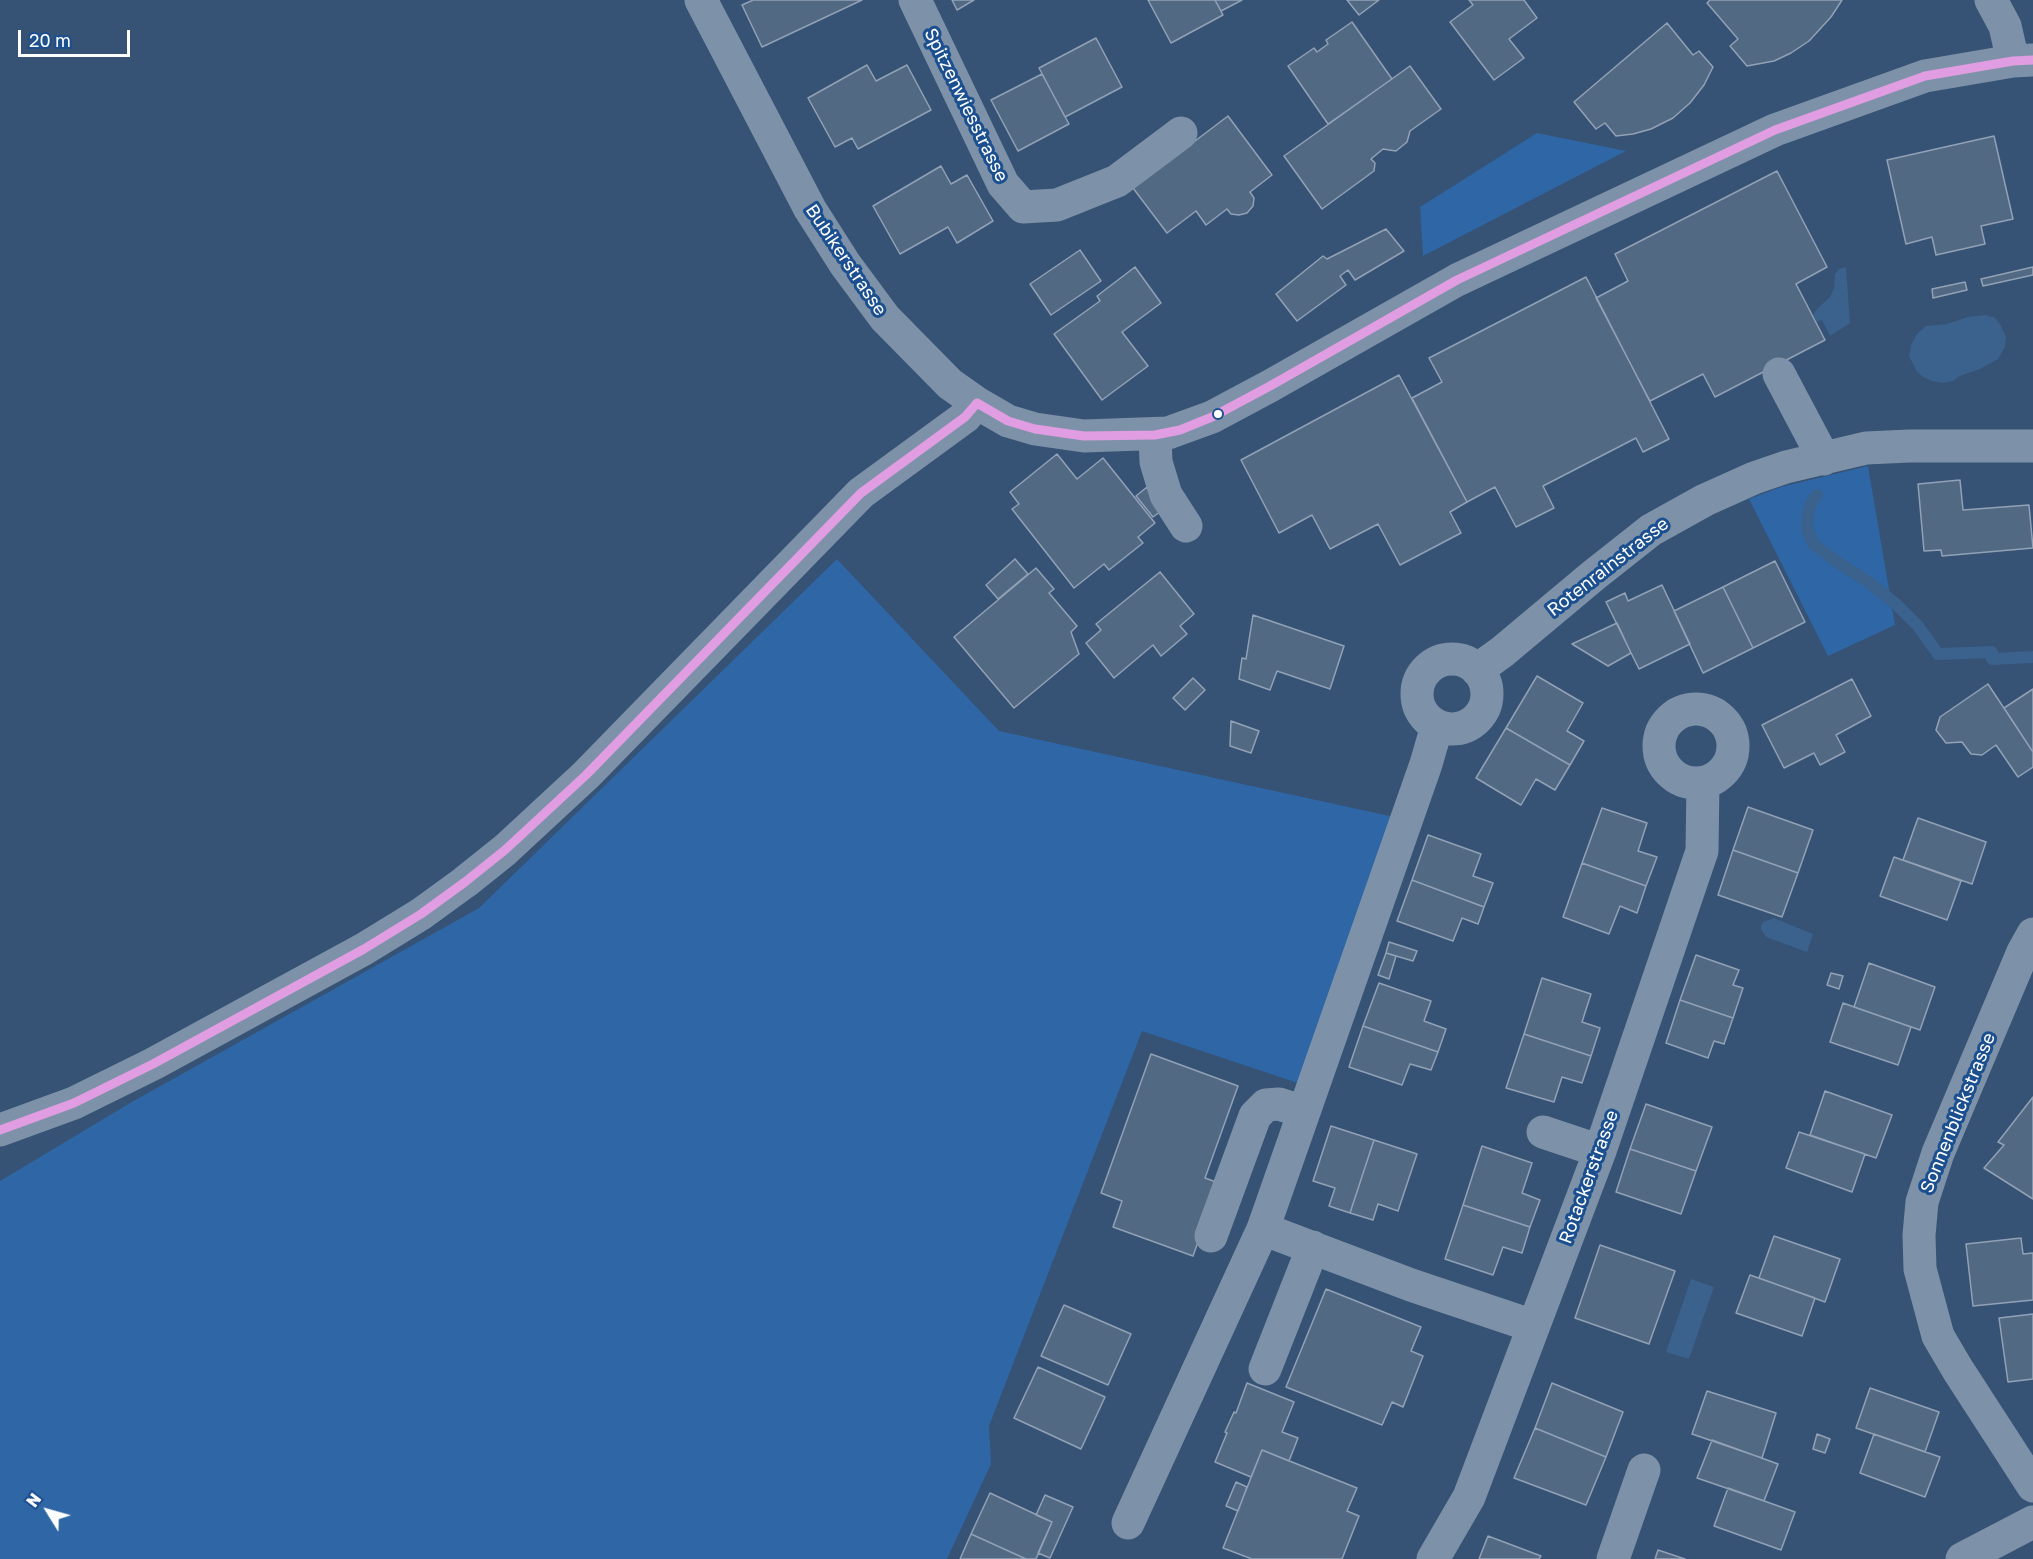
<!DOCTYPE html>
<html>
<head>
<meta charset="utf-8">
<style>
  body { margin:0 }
  #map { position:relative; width:2033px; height:1559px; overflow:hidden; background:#365274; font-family:"Golos Text",sans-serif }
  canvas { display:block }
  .north { position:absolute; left:18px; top:1481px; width:60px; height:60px; -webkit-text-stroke:4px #1b4f8f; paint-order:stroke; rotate:307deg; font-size:16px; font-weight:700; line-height:24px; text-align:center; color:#fff }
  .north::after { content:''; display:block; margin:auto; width:21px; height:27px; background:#fff; clip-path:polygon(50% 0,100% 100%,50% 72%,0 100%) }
  .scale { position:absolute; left:18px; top:30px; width:112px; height:27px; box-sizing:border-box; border:3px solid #fff; border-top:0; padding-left:8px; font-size:18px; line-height:21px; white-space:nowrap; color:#fff; -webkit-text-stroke:4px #1b4f8f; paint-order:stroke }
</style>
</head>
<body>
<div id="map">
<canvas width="2033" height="1559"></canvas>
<div class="north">N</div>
<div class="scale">20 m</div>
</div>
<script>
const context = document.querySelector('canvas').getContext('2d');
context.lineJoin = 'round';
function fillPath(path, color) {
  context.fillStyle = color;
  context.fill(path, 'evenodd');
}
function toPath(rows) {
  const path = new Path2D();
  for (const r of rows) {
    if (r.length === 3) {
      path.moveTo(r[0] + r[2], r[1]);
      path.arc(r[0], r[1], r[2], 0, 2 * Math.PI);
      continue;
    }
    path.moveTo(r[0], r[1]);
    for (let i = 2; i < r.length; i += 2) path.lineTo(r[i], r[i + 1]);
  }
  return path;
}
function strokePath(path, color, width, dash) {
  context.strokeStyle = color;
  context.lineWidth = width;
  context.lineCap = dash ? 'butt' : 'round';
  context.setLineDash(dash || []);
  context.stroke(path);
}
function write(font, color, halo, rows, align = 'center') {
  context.font = font + ' "Golos Text",sans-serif';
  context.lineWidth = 6;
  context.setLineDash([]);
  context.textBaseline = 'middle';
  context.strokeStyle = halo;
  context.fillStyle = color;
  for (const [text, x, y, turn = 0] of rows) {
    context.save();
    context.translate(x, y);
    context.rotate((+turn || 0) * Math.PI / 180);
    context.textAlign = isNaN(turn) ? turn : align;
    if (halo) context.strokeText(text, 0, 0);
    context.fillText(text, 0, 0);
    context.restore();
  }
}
fillPath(toPath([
  [1537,133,1626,151,1423,256,1420,207],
  [1868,466,1895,625,1828,656,1749,499,1781,487],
  [837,559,999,731,1399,818,1304,1085,1142,1031,989,1426,991,1464,947,1559,0,1559,0,1181,130,1103,479,908]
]), '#2f66a5');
fillPath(toPath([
  [1846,267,1850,323,1830,336,1822,320,1817,322,1813,315,1818,308,1830,297,1834,288,1835,274,1839,269],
  [1985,315,1994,317,2000,324,2006,337,2005,347,1998,359,1980,369,1960,376,1953,381,1943,383,1932,381,1923,377,1917,372,1909,356,1911,345,1917,334,1926,326,1947,324,1968,317],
  [1774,918,1813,934,1807,952,1766,937,1761,929,1761,926,1763,922],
  [1691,1279,1714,1287,1689,1359,1666,1352]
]), '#3b618d');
strokePath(toPath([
  [1817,495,1811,503,1808,513,1807,528,1813,544,1842,565,1870,583,1896,604,1918,626,1938,654,1992,652,1992,659,2033,657]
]), '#3b618d', 12);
const building = toPath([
  [753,0,862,0,762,47,742,5,753,0],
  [952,0,974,0,957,10,952,0],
  [1148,0,1215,0,1223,15,1171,43,1148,0],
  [1215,0,1242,0,1221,11,1215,0],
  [1347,0,1379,0,1359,15,1347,0],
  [1469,0,1524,0,1537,18,1509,39,1524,58,1494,80,1450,22,1473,5,1469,0],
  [1710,0,1842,0,1831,17,1809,41,1791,53,1774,61,1747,66,1730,46,1738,39,1707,3,1710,0],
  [1352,22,1392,79,1328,124,1288,66,1314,48,1317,52,1328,44,1326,40,1352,22],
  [1667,23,1693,55,1699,51,1713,67,1704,85,1690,103,1673,118,1651,129,1633,134,1616,136,1605,123,1596,129,1574,102,1667,23],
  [1096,38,1122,87,1065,117,1039,68,1096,38],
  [867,65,876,81,907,65,931,110,858,149,852,138,835,147,808,98,867,65],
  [1410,66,1441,109,1410,131,1407,142,1396,151,1383,149,1371,159,1375,163,1374,171,1322,209,1284,156,1410,66],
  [1042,74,1069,124,1018,151,991,100,1042,74],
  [1228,116,1272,175,1250,192,1254,198,1253,206,1247,213,1239,215,1231,214,1227,209,1206,225,1196,211,1167,233,1133,188,1228,116],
  [1994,136,2013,219,1981,226,1985,244,1936,255,1932,237,1906,244,1887,160,1994,136],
  [941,166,951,184,967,175,993,221,957,243,948,227,900,254,873,206,941,166],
  [1777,171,1827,267,1796,284,1825,340,1715,397,1703,374,1650,401,1596,298,1628,281,1615,254,1777,171],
  [1386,229,1404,251,1355,280,1348,270,1340,276,1346,285,1297,321,1276,294,1323,256,1327,259,1386,229],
  [1080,250,1101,281,1051,315,1030,284,1080,250],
  [1135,267,1161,303,1122,332,1148,366,1102,400,1054,334,1100,301,1097,296,1135,267],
  [2033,267,2033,275,1983,286,1981,279,2033,267],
  [1586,277,1669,439,1643,452,1636,438,1543,486,1554,508,1516,527,1495,487,1467,502,1412,398,1442,382,1429,358,1586,277],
  [1965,282,1967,290,1933,298,1932,289,1965,282],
  [1399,375,1467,502,1450,512,1461,533,1400,565,1378,524,1330,549,1312,515,1279,533,1241,460,1399,375],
  [1057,454,1077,479,1103,458,1155,523,1138,537,1143,543,1109,570,1104,564,1074,588,1012,509,1019,504,1010,492,1057,454],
  [1960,480,1963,510,2029,505,2033,548,1942,556,1941,550,1924,551,1918,484,1960,480],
  [1147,487,1164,509,1153,517,1136,496,1147,487],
  [1015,559,1028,574,998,599,986,585,1015,559],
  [1775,561,1805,622,1753,648,1723,587,1775,561],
  [1036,568,1054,589,1049,593,1077,626,1071,632,1079,654,1014,708,954,637,1036,568],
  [1160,572,1194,614,1180,626,1187,634,1161,656,1153,645,1114,678,1086,643,1101,630,1096,624,1160,572],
  [1662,585,1690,644,1639,669,1606,602,1625,593,1628,601,1662,585],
  [1723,587,1753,648,1703,673,1674,611,1723,587],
  [1253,615,1344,646,1330,689,1277,671,1270,690,1239,679,1242,658,1246,659,1253,615],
  [1617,623,1631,653,1608,666,1572,644,1617,623],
  [1537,676,1583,703,1567,731,1584,741,1570,765,1506,728,1537,676],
  [1193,678,1205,690,1185,710,1173,698,1193,678],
  [1852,679,1871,716,1836,735,1845,752,1820,765,1814,753,1784,768,1762,725,1852,679],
  [1988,684,2033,752,2033,767,2018,777,1996,745,1982,755,1971,754,1962,742,1946,743,1936,730,1940,717,1988,684],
  [2033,689,2033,752,2004,708,2033,689],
  [1231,721,1259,731,1251,753,1230,746,1231,721],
  [1506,728,1570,765,1555,790,1536,779,1521,805,1476,778,1506,728],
  [1748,807,1813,830,1798,873,1733,850,1748,807],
  [1602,808,1647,823,1638,851,1657,857,1646,886,1582,863,1602,808],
  [1918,818,1986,842,1972,884,1903,860,1918,818],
  [1428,835,1481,854,1473,876,1493,883,1484,907,1412,880,1428,835],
  [1733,850,1798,873,1782,917,1718,895,1733,850],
  [1894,857,1961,881,1947,920,1880,896,1894,857],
  [1582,863,1646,886,1637,913,1620,906,1609,934,1563,917,1582,863],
  [1412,880,1484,907,1478,924,1462,918,1453,941,1397,921,1412,880],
  [1389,942,1417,951,1413,961,1386,953,1389,942],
  [1386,953,1396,956,1389,979,1378,975,1386,953],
  [1696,955,1739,970,1733,985,1743,988,1733,1018,1680,1000,1696,955],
  [1869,963,1935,987,1920,1030,1854,1007,1869,963],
  [1831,973,1843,976,1839,989,1827,985,1831,973],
  [1542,978,1591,994,1582,1022,1600,1028,1591,1056,1524,1034,1542,978],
  [1379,983,1431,1001,1424,1021,1446,1029,1438,1052,1363,1026,1379,983],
  [1680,1000,1733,1018,1724,1044,1714,1041,1708,1058,1666,1043,1680,1000],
  [1843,1003,1911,1027,1898,1065,1830,1042,1843,1003],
  [1363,1026,1438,1052,1431,1070,1410,1064,1402,1085,1349,1067,1363,1026],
  [1524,1034,1591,1056,1582,1083,1562,1077,1554,1102,1506,1088,1524,1034],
  [1151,1054,1238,1086,1205,1178,1219,1183,1193,1256,1113,1227,1122,1201,1101,1193,1151,1054],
  [1825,1091,1892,1115,1876,1158,1810,1135,1825,1091],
  [2033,1097,2033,1199,1984,1168,2004,1145,1998,1142,2033,1097],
  [1646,1104,1712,1127,1696,1171,1630,1149,1646,1104],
  [1331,1126,1374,1140,1350,1213,1329,1206,1335,1188,1313,1181,1331,1126],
  [1799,1132,1865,1154,1852,1192,1786,1168,1799,1132],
  [1374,1140,1417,1154,1398,1211,1378,1204,1373,1220,1350,1213,1374,1140],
  [1482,1146,1532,1163,1522,1193,1540,1200,1530,1227,1463,1205,1482,1146],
  [1630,1149,1696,1171,1681,1214,1616,1192,1630,1149],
  [1463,1205,1530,1227,1522,1253,1503,1247,1493,1275,1445,1259,1463,1205],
  [1774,1236,1840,1259,1825,1302,1759,1278,1774,1236],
  [2021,1238,2023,1254,2033,1253,2033,1300,1973,1306,1966,1244,2021,1238],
  [1600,1245,1675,1271,1649,1344,1575,1318,1600,1245],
  [1750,1275,1815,1298,1802,1336,1736,1313,1750,1275],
  [1326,1289,1421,1327,1411,1351,1423,1356,1403,1407,1392,1402,1382,1425,1286,1387,1326,1289],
  [1064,1305,1131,1334,1108,1385,1041,1356,1064,1305],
  [2033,1314,2033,1379,2008,1382,1999,1318,2033,1314],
  [1038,1367,1105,1397,1081,1449,1014,1418,1038,1367],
  [1247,1383,1294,1402,1282,1432,1298,1438,1289,1461,1262,1450,1251,1477,1215,1462,1227,1433,1225,1432,1234,1412,1236,1413,1247,1383],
  [1552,1383,1623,1412,1606,1457,1535,1428,1552,1383],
  [1870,1388,1939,1412,1925,1452,1856,1428,1870,1388],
  [1707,1391,1776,1413,1762,1458,1692,1434,1707,1391],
  [1535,1428,1606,1457,1586,1505,1514,1478,1535,1428],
  [1817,1434,1830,1439,1825,1453,1813,1449,1817,1434],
  [1874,1434,1940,1457,1925,1497,1860,1473,1874,1434],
  [1712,1440,1778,1464,1764,1501,1697,1478,1712,1440],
  [1262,1450,1357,1488,1347,1511,1359,1516,1342,1559,1252,1559,1223,1548,1262,1450],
  [1236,1482,1247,1487,1238,1511,1226,1506,1236,1482],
  [1728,1488,1795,1512,1781,1550,1714,1526,1728,1488],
  [990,1493,1052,1522,1036,1559,1026,1559,971,1534,990,1493],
  [1045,1495,1073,1507,1050,1558,1038,1553,1052,1522,1036,1515,1045,1495],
  [971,1534,1026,1559,960,1559,971,1534],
  [1488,1536,1541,1556,1539,1559,1479,1559,1488,1536],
  [1658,1550,1685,1559,1655,1559,1658,1550]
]);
fillPath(building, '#526984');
strokePath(building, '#92a2b6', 1.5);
strokePath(toPath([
  [701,0,810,209,845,264,885,318,950,384,977,403,1008,421,1035,429,1084,436,1168,433,1212,417,1270,386,1457,280,1775,130,1925,76,2013,61,2033,60],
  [915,0,1003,184,1023,207,1057,205,1117,181,1181,133],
  [1991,0,2005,26,2013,61],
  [1779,374,1824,459],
  [1155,435,1156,462,1166,495,1186,526],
  [1452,694,35],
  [1477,670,1502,652,1594,575,1651,530,1705,500,1754,478,1786,467,1866,448,1909,446,2033,446],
  [1696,746,37],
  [2033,934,2023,952,1938,1153,1922,1202,1919,1235,1920,1269,1938,1336,1958,1370,2033,1486],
  [0,1130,74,1103,153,1064,364,949,421,914,465,882,505,850,586,775,861,493,965,417,977,403],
  [1543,1132,1600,1151],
  [1263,1229,1411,1285,1533,1326],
  [1211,1236,1255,1116,1266,1105,1279,1104,1304,1112],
  [1265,1369,1313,1247],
  [1128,1523,1263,1229,1426,764,1437,726],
  [1433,1559,1469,1497,1600,1151,1702,851,1703,783],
  [1613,1559,1644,1470],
  [1962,1559,2033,1522]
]), '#7d92a8', 33);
strokePath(toPath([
  [977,403,1008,421,1035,429,1084,436,1155,435,1180,430,1212,417,1270,386,1457,280,1775,130,1925,76,2013,61,2033,60],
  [0,1130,74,1103,153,1064,364,949,421,914,465,882,505,850,586,775,861,493,965,417,977,403]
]), '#e09de1', 9);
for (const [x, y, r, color] of [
  [1218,414,5,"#fff"]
]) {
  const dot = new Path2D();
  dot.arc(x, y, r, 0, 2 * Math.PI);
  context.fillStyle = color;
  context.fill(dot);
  strokePath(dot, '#1b4f8f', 2);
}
write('18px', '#fff', '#1b4f8f', [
  ["Spitzenwiesstrasse",966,105,64],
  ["Bubikerstrasse",846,260,56],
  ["Rotenrainstrasse",1608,567,-38],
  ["Sonnenblickstrasse",1958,1113,-68],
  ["Rotackerstrasse",1589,1177,-70]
]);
</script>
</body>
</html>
